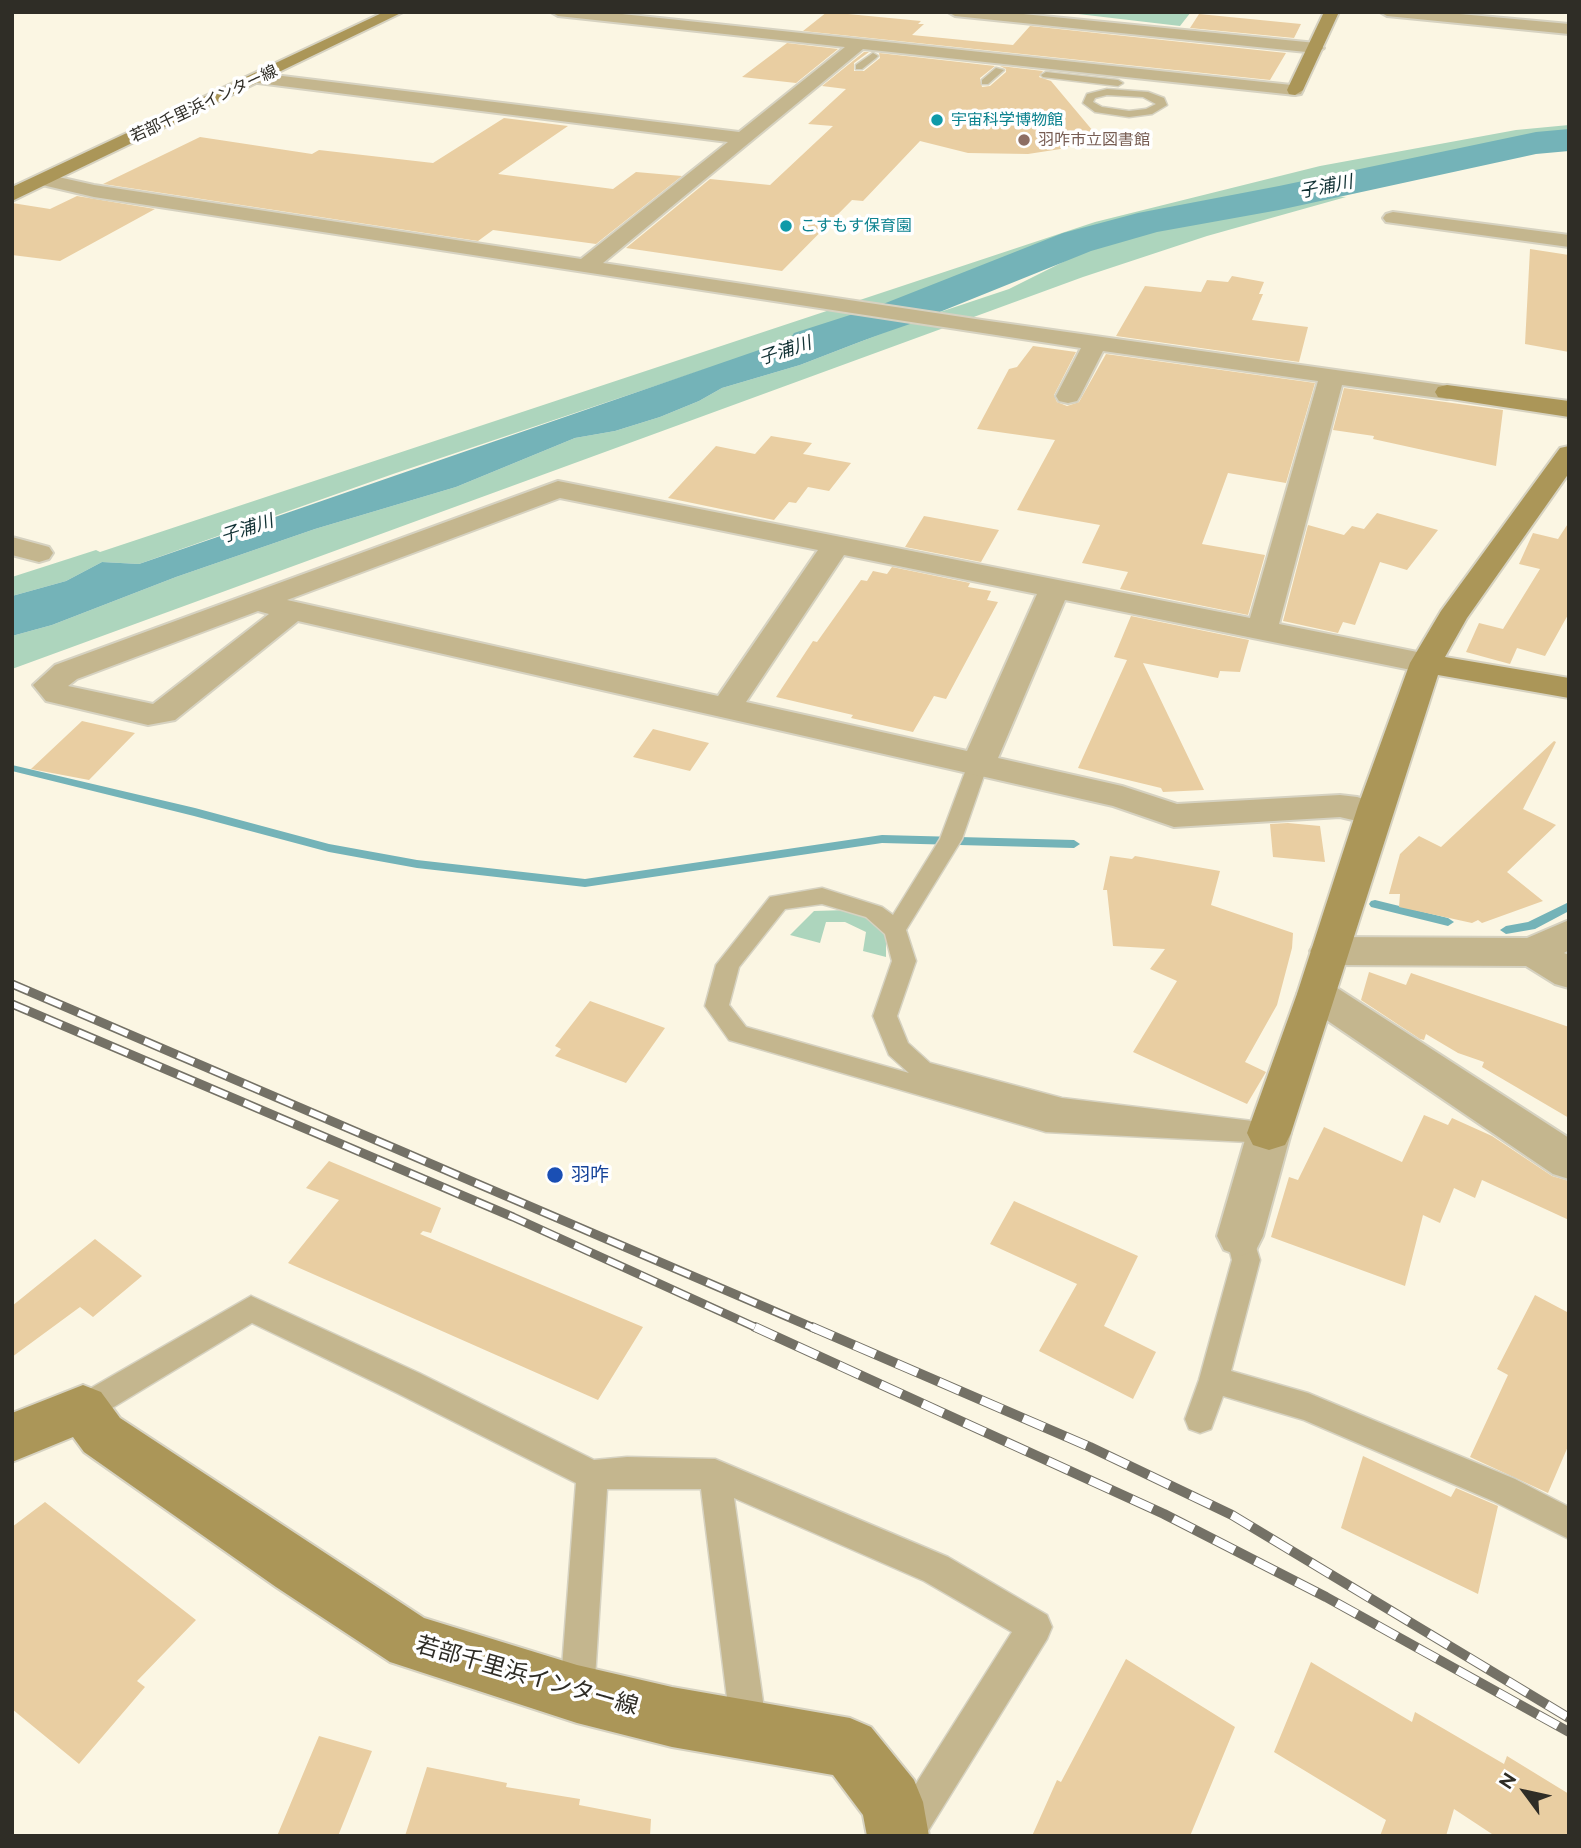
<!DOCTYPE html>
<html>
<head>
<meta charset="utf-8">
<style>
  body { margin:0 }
  #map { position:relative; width:1581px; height:1848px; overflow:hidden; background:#fbf6e3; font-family:Raleway,sans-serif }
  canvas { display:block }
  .frame { position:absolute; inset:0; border:14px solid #2f2d26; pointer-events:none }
  .north { position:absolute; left:1490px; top:1757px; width:70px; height:70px; -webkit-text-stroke:5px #fff; paint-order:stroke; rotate:303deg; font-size:19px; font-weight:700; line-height:28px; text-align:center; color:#2f2d26 }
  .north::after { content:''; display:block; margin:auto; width:24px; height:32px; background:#2f2d26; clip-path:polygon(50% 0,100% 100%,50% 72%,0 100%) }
</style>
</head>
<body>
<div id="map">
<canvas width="1581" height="1848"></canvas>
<div class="frame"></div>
<div class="north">N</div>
</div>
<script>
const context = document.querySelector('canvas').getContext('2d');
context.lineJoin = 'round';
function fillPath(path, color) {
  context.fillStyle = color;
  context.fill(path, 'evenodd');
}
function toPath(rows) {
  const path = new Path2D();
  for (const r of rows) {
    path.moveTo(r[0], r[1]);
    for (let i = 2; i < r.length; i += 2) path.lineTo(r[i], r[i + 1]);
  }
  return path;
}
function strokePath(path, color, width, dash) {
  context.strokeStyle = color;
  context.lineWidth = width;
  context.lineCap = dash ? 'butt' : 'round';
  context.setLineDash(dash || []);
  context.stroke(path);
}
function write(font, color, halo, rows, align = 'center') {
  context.font = font + ' Raleway,"Noto Sans JP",sans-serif';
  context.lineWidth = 7;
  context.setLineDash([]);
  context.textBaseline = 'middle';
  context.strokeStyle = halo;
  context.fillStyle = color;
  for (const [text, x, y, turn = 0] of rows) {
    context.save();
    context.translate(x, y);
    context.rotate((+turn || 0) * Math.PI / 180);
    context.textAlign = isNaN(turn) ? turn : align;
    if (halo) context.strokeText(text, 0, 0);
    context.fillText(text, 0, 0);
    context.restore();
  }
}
fillPath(toPath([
  [1061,12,1191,12,1180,26],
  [1569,125,1569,133,1523,139,1519,142,1469,152,1454,151,1264,197,1231,199,1129,222,1033,252,813,333,393,474,139,564,102,562,66,581,12,596,12,577,96,550,100,552,1095,222,1320,166,1516,130],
  [1326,196,1346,197,1207,236,1083,277,12,669,12,636,52,625,176,577,315,529,456,487,575,438,615,431,660,417,699,401,722,388,800,365,919,319,1009,289,1085,251,1122,237,1162,226],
  [847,910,871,917,886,930,886,957,863,951,866,932,845,922,826,922,820,943,790,935,814,911]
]), '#add5bd');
fillPath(toPath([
  [869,312,919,319,800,365,722,388,699,401,660,417,615,431,575,438,456,487,315,529,176,577,52,625,12,636,12,596,66,581,102,562,139,564]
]), '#74b3b8');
fillPath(toPath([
  [12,765,195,808,329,844,417,860,585,879,882,835,1074,840,1080,844,1074,848,882,843,585,887,417,868,329,852,194,816,12,771,12,765],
  [1375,900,1448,918,1454,922,1448,926,1371,907,1369,904,1371,901,1375,900],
  [1569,902,1569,911,1535,929,1506,934,1500,930,1506,926,1528,922,1569,902]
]), '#74b3b8');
fillPath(toPath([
  [1569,129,1569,151,1536,154,1279,210,1157,232,1091,251,910,324,826,353,810,357,794,353,787,343,794,333,878,306,1063,233,1138,213,1279,186,1536,132,1569,129]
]), '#74b3b8');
fillPath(toPath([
  [827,12,921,21,918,24,924,24,912,35,1013,45,1030,26,1286,53,1270,80,803,31],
  [1199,14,1301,24,1294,38,1190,28],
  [787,43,838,49,796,83,742,77],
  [864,52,869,52,854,63,854,71,864,71,880,58,879,53,995,66,980,78,982,87,990,86,1006,72,1006,69,1000,66,1043,71,1039,77,1051,81,1093,131,1067,148,1028,154,968,153,920,141,863,201,852,200,782,271,626,248,710,179,770,185,833,126,808,124,846,89,822,86],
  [504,118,568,126,498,174,613,189,636,172,682,176,596,244,493,230,478,241,103,184,200,137,312,154,319,150,433,163],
  [77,196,155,209,60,261,12,255,12,203,50,209],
  [1530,249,1569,255,1569,352,1525,344],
  [1232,276,1264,282,1259,294,1263,294,1252,320,1308,327,1299,362,1116,336,1145,286,1201,292,1207,280,1228,282],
  [1033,346,1076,352,1054,395,1057,402,1067,406,1079,402,1106,354,1315,383,1286,483,1228,473,1202,544,1265,555,1248,615,1120,589,1128,572,1082,563,1100,525,1017,510,1055,440,977,429,1009,369,1017,367],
  [1344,388,1503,410,1496,466,1373,439,1374,436,1333,430],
  [771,436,812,443,803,454,851,463,829,491,808,487,796,503,789,502,774,520,668,498,716,446,755,454],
  [1377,513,1438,530,1407,570,1380,562,1355,625,1343,622,1338,633,1283,621,1308,525,1344,535,1352,526,1364,529],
  [924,516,999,530,981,562,905,547],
  [1569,522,1569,613,1545,656,1517,648,1510,664,1466,652,1479,623,1503,629,1540,569,1519,564,1533,533,1558,539],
  [892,567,970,583,968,587,991,591,987,600,998,602,946,699,934,696,913,732,851,718,853,715,776,697,813,641,817,642,861,580,867,581,873,571,887,574],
  [1131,616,1249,640,1240,672,1220,671,1218,678,1143,663,1204,790,1163,792,1161,788,1078,768,1127,660,1114,657],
  [82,721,135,733,89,780,31,769],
  [653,729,709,743,690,771,633,757],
  [1554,741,1556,742,1523,809,1556,825,1507,872,1543,901,1482,923,1478,920,1472,923,1399,907,1400,894,1389,894,1400,854,1419,836,1441,847],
  [1288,823,1320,826,1325,862,1273,857,1270,824],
  [1110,856,1132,859,1135,856,1220,871,1211,905,1293,933,1292,948,1277,1005,1245,1062,1266,1072,1247,1104,1133,1052,1177,981,1150,969,1165,949,1113,946,1107,890,1103,890],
  [1369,972,1406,985,1411,973,1569,1027,1569,1118,1482,1067,1484,1062,1458,1053,1426,1034,1424,1040,1420,1039,1361,1000],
  [590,1001,665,1028,626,1083,555,1056,561,1049,555,1046],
  [1424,1115,1448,1125,1452,1118,1492,1136,1552,1176,1569,1181,1569,1220,1482,1180,1475,1198,1454,1188,1440,1223,1423,1215,1405,1286,1271,1237,1289,1177,1298,1180,1324,1127,1402,1162],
  [329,1161,441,1208,431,1233,423,1231,420,1234,643,1327,598,1400,288,1263,339,1200,306,1188],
  [1014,1201,1138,1256,1104,1326,1156,1352,1133,1399,1039,1351,1077,1284,990,1244],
  [95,1239,142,1276,93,1317,80,1307,12,1357,12,1306],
  [1535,1295,1569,1313,1569,1444,1548,1493,1470,1457,1508,1375,1497,1369],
  [1363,1456,1451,1497,1456,1488,1498,1506,1478,1594,1341,1528],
  [45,1502,196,1620,137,1681,145,1687,79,1764,12,1709,12,1527],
  [1126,1659,1235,1727,1190,1836,1032,1836,1057,1780,1061,1782],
  [1311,1662,1412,1722,1415,1712,1504,1764,1507,1756,1569,1794,1569,1836,1495,1836,1454,1809,1446,1836,1380,1836,1386,1820,1274,1752],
  [319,1736,372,1751,338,1836,277,1836],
  [427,1767,507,1783,506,1787,580,1799,579,1805,651,1819,650,1836,405,1836]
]), '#e9cea2');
const lane = toPath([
  [873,53,878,56,876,58,862,69,856,69,856,65,873,53],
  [996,68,1004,70,988,84,982,84,982,80,996,68],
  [1046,72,1118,80,1123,83,1118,86,1043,77,1041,75,1046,72],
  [1107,89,1148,92,1164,98,1167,105,1152,114,1129,117,1095,112,1083,103,1087,94,1107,89],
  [1107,95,1143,97,1156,104,1146,109,1129,111,1102,107,1093,102,1095,98,1107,95],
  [978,758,985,760,988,764,962,839,906,930,916,961,897,1016,908,1043,930,1063,1062,1098,1269,1123,1278,1126,1282,1133,1278,1140,1269,1143,1046,1132,729,1040,705,1006,716,965,770,897,822,888,882,907,893,915,940,839,968,764,971,760,978,758],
  [822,904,866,917,885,934,892,961,873,1016,889,1055,909,1073,746,1027,729,1005,739,967,785,909,822,904],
  [1240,1224,1250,1228,1260,1260,1231,1371,1308,1393,1515,1479,1569,1507,1569,1539,1493,1501,1304,1420,1223,1396,1211,1429,1200,1433,1189,1429,1185,1419,1199,1380,1232,1260,1226,1236,1230,1228,1240,1224],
  [251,1296,419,1373,594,1460,627,1457,715,1459,948,1557,1047,1615,1052,1627,1047,1639,925,1836,892,1836,890,1830,895,1817,1012,1632,924,1581,734,1498,767,1730,761,1742,749,1748,737,1742,731,1730,701,1489,607,1489,594,1694,589,1706,577,1711,565,1706,560,1694,576,1483,397,1393,252,1323,94,1419,83,1423,72,1419,68,1409,72,1399,251,1296]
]);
const street = toPath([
  [551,12,603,12,1301,86,1303,90,1301,94,1295,95,863,49,603,263,982,320,1456,387,1459,392,1456,397,1447,399,1342,385,1279,624,1437,656,1442,663,1437,670,1426,673,1065,600,998,758,1122,786,1177,804,1340,795,1357,797,1387,806,1392,814,1387,822,1374,825,1340,817,1174,827,1113,806,298,621,175,720,148,725,46,701,33,685,55,665,558,481,1250,618,1318,381,1103,351,1080,396,1077,401,1068,403,1059,401,1056,396,1081,348,94,197,38,184,35,180,45,174,94,185,581,259,728,142,258,83,250,78,258,73,739,132,845,47,558,16,551,12],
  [560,498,818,550,718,696,287,600,560,498],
  [844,555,1037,594,967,751,746,702,844,555],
  [258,611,269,614,153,704,68,686,77,679,258,611],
  [948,12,1003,12,1316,43,1324,48,1316,53,955,16,948,12],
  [1380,12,1438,12,1569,24,1569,34,1387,16,1380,12],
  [1393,212,1569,235,1569,247,1386,222,1383,218,1386,214,1393,212],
  [12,537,49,547,53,553,49,559,39,562,12,555,12,537],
  [1569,920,1569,950,1564,953,1569,955,1569,988,1555,984,1526,966,1330,965,1316,961,1310,951,1316,941,1330,937,1527,938,1569,920],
  [1317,979,1331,984,1569,1138,1569,1179,1553,1174,1303,1004,1297,994,1303,984,1317,979],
  [1269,1116,1285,1121,1291,1133,1263,1236,1256,1250,1240,1256,1224,1250,1217,1236,1247,1133,1253,1121,1269,1116]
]);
const secondary = toPath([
  [384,12,403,12,12,201,12,187,384,12],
  [1324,12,1339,12,1303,90,1295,95,1289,94,1287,90,1324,12],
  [1447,385,1569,401,1569,417,1438,397,1435,392,1438,387,1447,385],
  [1569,446,1569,473,1467,618,1445,657,1569,678,1569,698,1438,675,1291,1133,1285,1145,1269,1150,1253,1145,1247,1133,1297,994,1358,806,1410,663,1441,611,1560,448,1569,446],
  [83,1385,101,1392,120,1418,424,1618,577,1665,672,1687,850,1718,871,1727,914,1780,923,1802,929,1836,867,1836,863,1815,833,1775,672,1747,577,1723,390,1662,276,1587,84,1452,73,1437,12,1462,12,1413,83,1385]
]);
strokePath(lane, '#d6d2c1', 3);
strokePath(street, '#d6d2c1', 4);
strokePath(secondary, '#d6d2c1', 4);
fillPath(lane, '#c4b68e');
fillPath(street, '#c4b68e');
fillPath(secondary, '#ab9658');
const railFar1 = toPath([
  [12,984,816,1329],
  [12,1004,513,1217,759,1329]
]);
const rail = toPath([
  [755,1327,1164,1514,1326,1597,1569,1732],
  [812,1327,1090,1447,1232,1515,1569,1718]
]);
strokePath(railFar1, '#747166', 9);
strokePath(rail, '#747166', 10);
strokePath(railFar1, '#fff', 6, [18]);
strokePath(rail, '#fff', 8, [23]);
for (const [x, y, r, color] of [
  [937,120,7,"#0f9aa8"],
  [1024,140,7,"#8d6e63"],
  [786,226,7,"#0f9aa8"],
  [555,1175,9,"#1a4fb4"]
]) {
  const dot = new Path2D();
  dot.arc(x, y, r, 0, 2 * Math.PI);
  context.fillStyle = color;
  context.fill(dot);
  strokePath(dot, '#fff', 2.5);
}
write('16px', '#2f2d26', '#fff', [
  ["若部千里浜インター線",204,104,-25]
]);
write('16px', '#0d838f', '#fff', [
  ["宇宙科学博物館",951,120],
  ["こすもす保育園",800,226]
], 'left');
write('16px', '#785e54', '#fff', [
  ["羽咋市立図書館",1038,140]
], 'left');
write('italic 18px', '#103033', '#fff', [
  ["子浦川",1326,187,-11],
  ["子浦川",785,351,-18],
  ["子浦川",247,529,-18]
]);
write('19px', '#164399', '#fff', [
  ["羽咋",571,1175]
], 'left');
write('23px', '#2f2d26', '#fff', [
  ["若部千里浜インター線",527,1676,16]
]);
</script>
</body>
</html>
